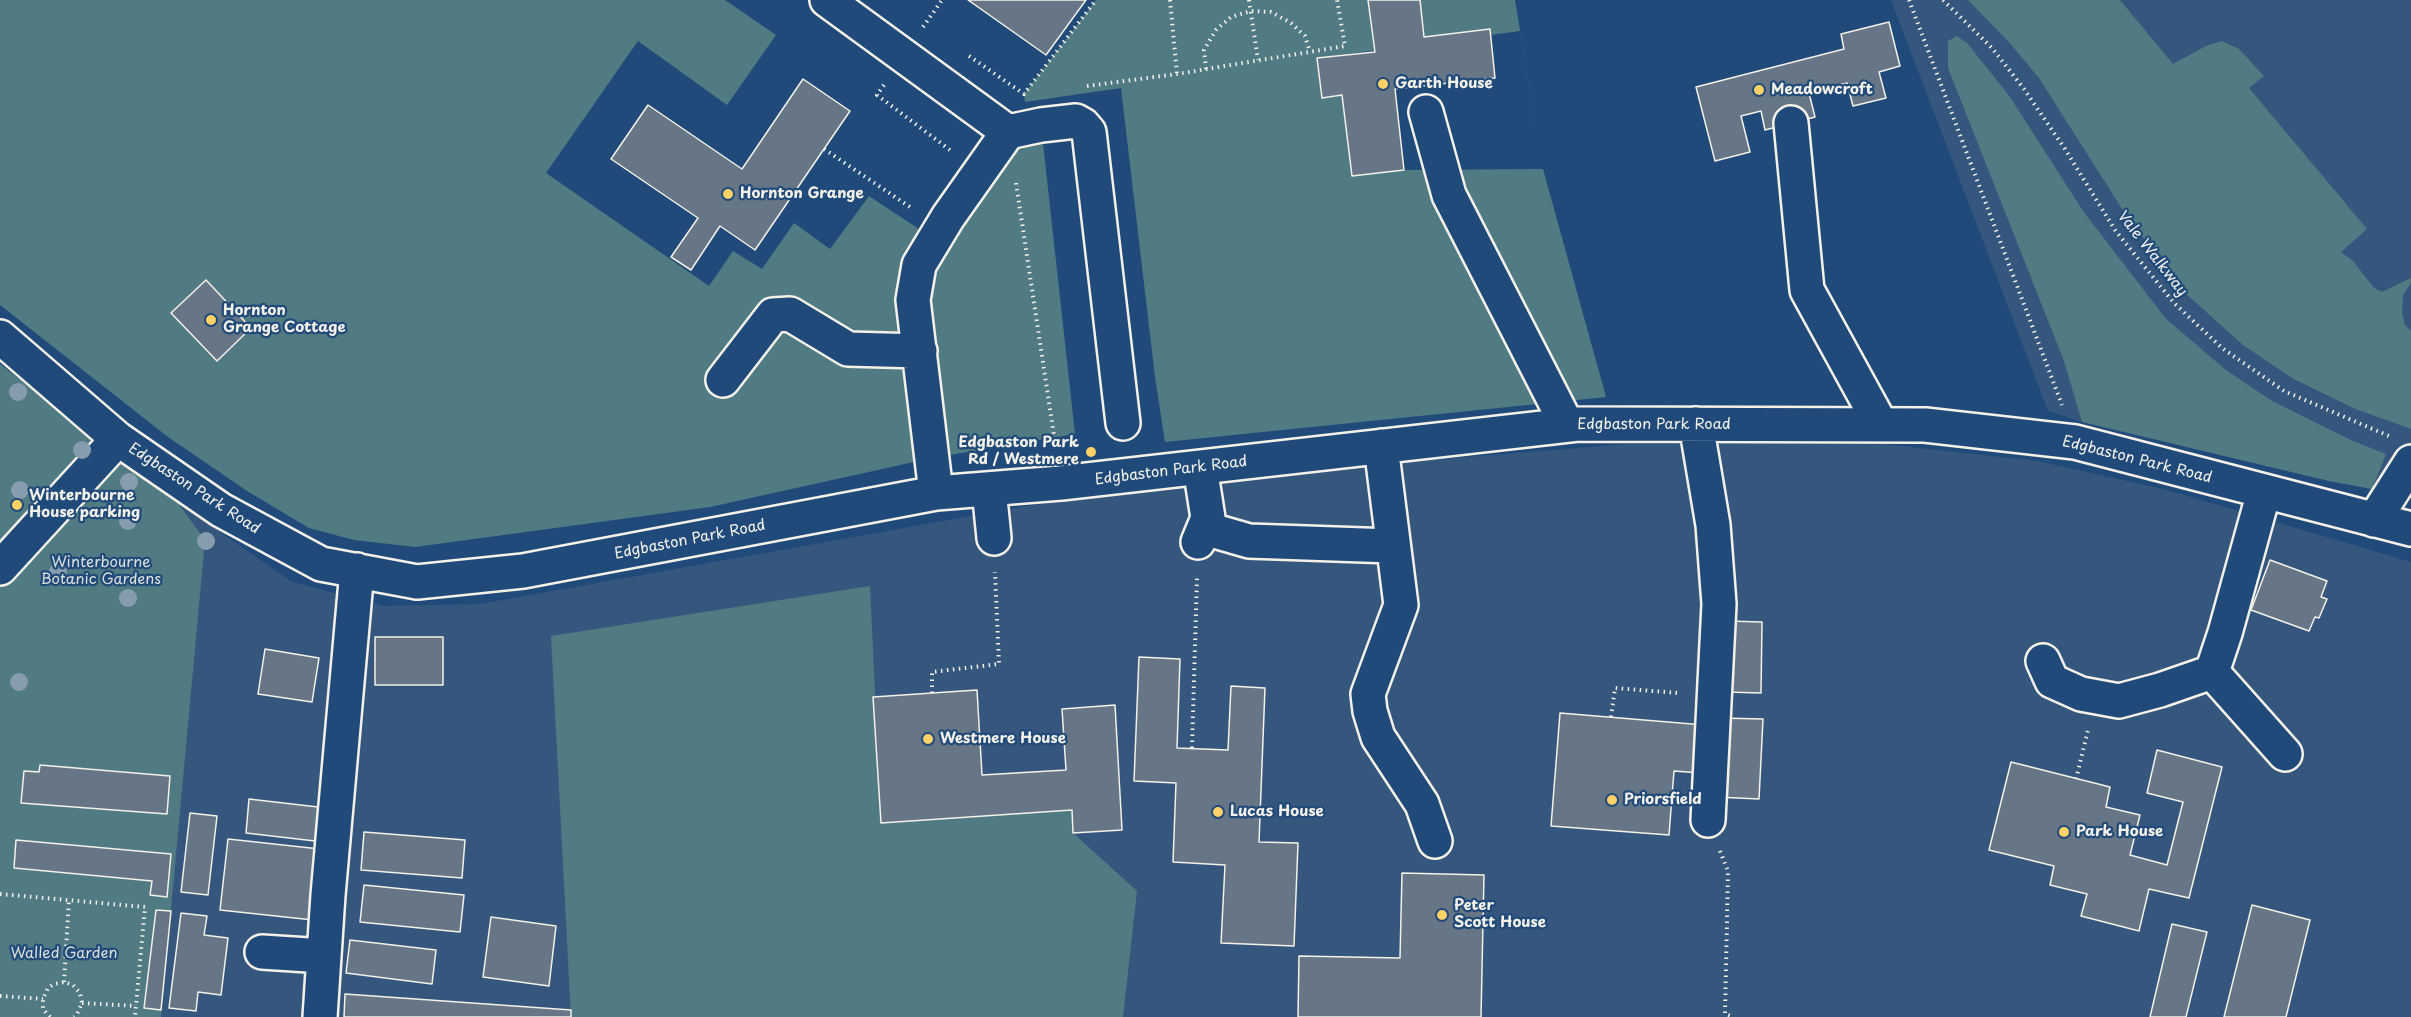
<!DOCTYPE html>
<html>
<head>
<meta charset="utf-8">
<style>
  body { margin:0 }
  canvas { display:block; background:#1f4a7a }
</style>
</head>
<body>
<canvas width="2411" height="1017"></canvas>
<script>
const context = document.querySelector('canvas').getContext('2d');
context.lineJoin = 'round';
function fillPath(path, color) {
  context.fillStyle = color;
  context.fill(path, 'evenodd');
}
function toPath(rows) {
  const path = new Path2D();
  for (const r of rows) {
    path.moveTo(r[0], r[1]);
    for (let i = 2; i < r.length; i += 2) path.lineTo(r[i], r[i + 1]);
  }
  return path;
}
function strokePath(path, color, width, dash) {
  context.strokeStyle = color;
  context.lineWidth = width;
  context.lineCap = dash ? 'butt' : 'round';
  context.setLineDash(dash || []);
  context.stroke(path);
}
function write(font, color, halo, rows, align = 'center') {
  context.font = font + ' "Playpen Sans",sans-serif';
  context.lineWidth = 4.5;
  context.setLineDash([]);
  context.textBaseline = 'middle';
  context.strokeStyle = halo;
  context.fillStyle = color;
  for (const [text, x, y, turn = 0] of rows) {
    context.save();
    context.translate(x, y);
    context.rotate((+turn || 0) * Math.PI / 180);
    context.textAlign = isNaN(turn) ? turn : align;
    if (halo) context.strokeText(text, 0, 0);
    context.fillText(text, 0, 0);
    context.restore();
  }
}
fillPath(toPath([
  [1891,0,2411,0,2411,497,2329,481,2082,422,2048,411],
  [0,364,177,502,292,582,385,606,480,604,1027,506,1310,470,1627,444,1883,444,2037,461,2167,490,2411,562,2411,1017,0,1017]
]), '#35577e');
fillPath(toPath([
  [0,0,725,0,776,35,727,105,638,41,546,173,709,286,733,251,762,269,794,223,830,249,869,196,934,239,1008,132,1041,125,1075,434,932,458,710,507,415,547,354,540,309,528,247,491,168,437,0,305],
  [1096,0,1515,0,1543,169,1606,397,1165,442,1155,377,1121,88,1025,102,1024,94],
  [1520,31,1543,169,1404,170,1352,176,1342,95,1322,98,1317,58],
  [1968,0,2120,0,2173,64,2206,46,2222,41,2239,49,2264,76,2249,88,2367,229,2341,252,2353,261,2374,288,2382,292,2411,278,2411,283,2403,295,2402,313,2405,325,2411,331,2411,429,2353,408,2292,378,2243,345,2183,291,2124,212,2039,78,2008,41],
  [1957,36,1967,43,2010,97,2083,211,2166,319,2226,370,2272,401,2353,441,2386,454,2372,489,2329,481,2082,422,2064,361,1948,68,1948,41],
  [0,364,177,502,205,540,161,1017,0,1017],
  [870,586,881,822,1072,810,1073,833,1137,891,1123,1017,571,1017,551,636]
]), '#517b83');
const building = toPath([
  [968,0,1086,0,1046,55,968,0],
  [1368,0,1420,0,1424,37,1490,29,1495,78,1395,89,1404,170,1352,176,1342,95,1322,98,1317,58,1375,52,1368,0],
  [1889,22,1900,66,1879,72,1886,98,1853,106,1847,83,1809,93,1815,117,1765,130,1761,111,1741,116,1750,152,1715,161,1696,87,1844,49,1841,34,1889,22],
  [803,79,850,111,755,250,720,226,691,270,671,257,698,218,611,159,648,105,742,169,803,79],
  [206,280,251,328,217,361,171,313,206,280],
  [2270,560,2327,581,2321,597,2327,599,2319,618,2315,617,2309,631,2251,610,2270,560],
  [1727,621,1762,622,1761,693,1726,692,1727,621],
  [375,637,443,637,443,685,375,685,375,637],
  [265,649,319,658,312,702,258,694,265,649],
  [1139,657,1180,659,1177,748,1228,750,1231,686,1265,688,1259,842,1298,843,1294,946,1221,943,1225,865,1173,862,1176,783,1134,781,1139,657],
  [977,690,982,775,1066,770,1062,709,1115,705,1122,830,1073,833,1072,810,881,823,873,697,977,690],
  [1560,713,1704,725,1700,773,1674,771,1669,835,1551,826,1560,713],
  [1720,718,1763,719,1759,799,1716,797,1720,718],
  [2157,750,2222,767,2189,898,2149,889,2139,931,2081,916,2087,894,2050,885,2054,866,1989,850,2011,762,2110,787,2106,807,2140,815,2130,855,2167,865,2183,802,2147,793,2157,750],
  [40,765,170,776,167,814,21,803,24,771,39,772,40,765],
  [249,799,318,807,315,841,246,833,249,799],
  [190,813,217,816,208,895,181,892,190,813],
  [364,832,465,840,462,878,361,870,364,832],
  [228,839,320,849,313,920,220,910,228,839],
  [16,840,171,854,167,897,150,895,152,881,14,868,16,840],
  [1402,873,1484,875,1481,1017,1298,1017,1299,956,1400,958,1402,873],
  [364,885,464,895,460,932,360,922,364,885],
  [2252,905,2310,920,2286,1017,2224,1017,2252,905],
  [156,910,171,911,161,1010,144,1008,156,910],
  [181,913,207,916,204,935,228,938,221,995,198,992,196,1011,169,1008,181,913],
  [491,917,556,926,549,986,483,977,491,917],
  [2172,924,2207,932,2186,1017,2150,1017,2172,924],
  [350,940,436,950,432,984,346,973,350,940],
  [345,994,571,1010,571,1017,344,1017,345,994]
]);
fillPath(building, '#677686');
strokePath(building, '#f4f1e8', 1.5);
const minor = toPath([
  [827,0,1008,132],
  [1426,112,1449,195,1567,425],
  [1791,123,1807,290,1881,425],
  [0,337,118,439,221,510,321,564,417,582,523,571,936,493,1061,483,1578,424,1925,425,2075,442,2411,529],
  [723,380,773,315,790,314,848,349,920,351],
  [1696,424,1713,525,1719,604,1708,820],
  [1381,446,1401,605,1368,694,1370,711,1378,737,1422,804,1435,841],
  [989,489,994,538],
  [936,493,913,300,919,265,948,217,1008,132,1041,125,1076,121,1083,125,1089,132,1123,423],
  [2374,520,2411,462],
  [1204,528,1249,541,1392,546],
  [1198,542,1208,518,1200,467],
  [0,568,118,439],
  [2043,661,2052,681,2081,694,2119,701,2160,690,2212,672,2225,633,2264,492],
  [2212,672,2285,754],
  [262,952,324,956],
  [320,1017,328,895,357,570]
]);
strokePath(minor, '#f4f1e8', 38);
strokePath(toPath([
  [1170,0,1177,74],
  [1249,0,1258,60],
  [1909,0,2062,405],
  [1943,0,1992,48,2024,89,2065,149,2115,230,2174,303,2222,348,2284,391,2389,436],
  [923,27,942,0],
  [969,56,1024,94,1096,0],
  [1206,69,1204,50,1216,30,1231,17,1251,11,1271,12,1291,23,1305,36,1310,52],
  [884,85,877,95,950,150,948,152],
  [1087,86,1177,74,1345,46,1337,0],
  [824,149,910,207,912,205],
  [1016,183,1056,449],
  [932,693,932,672,999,664,995,572],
  [1611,717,1615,688,1678,693],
  [1192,748,1197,578],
  [2076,779,2088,730],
  [1720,851,1728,871,1725,1014,1733,1017],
  [0,894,145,907,135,1017],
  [64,982,69,900],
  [0,996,43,999],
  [82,1003,136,1006],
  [50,1017,43,1009,43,999,48,988,54,984,64,982,73,985,80,993,82,1003,77,1014,74,1017]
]), '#f4f1e8', 4, [1.5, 4.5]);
strokePath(minor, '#1f4a7a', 33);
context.fillStyle = '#879cae';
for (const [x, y] of [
  [18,392],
  [82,450],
  [129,482],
  [20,490],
  [128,521],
  [206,541],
  [58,572],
  [128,598],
  [19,682]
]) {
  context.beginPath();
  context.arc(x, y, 9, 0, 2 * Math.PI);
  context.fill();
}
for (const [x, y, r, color] of [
  [1383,84,6,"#ffd166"],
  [1759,90,6,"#ffd166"],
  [728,194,6,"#ffd166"],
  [211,320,6,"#ffd166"],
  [1091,452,6,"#ffd166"],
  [17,505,6,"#ffd166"],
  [928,739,6,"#ffd166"],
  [1612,800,6,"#ffd166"],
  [1218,812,6,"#ffd166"],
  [2064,832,6,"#ffd166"],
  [1442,915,6,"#ffd166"]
]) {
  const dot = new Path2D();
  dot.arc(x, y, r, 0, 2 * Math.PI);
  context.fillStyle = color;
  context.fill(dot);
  strokePath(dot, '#1f4a7a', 2);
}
write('bold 15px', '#f4f1e8', '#1f4a7a', [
  ["Garth House",1395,84],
  ["Meadowcroft",1771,90],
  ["Hornton Grange",740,194],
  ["Hornton",223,311],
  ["Grange Cottage",223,328],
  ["Edgbaston Park",1079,443,"right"],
  ["Rd / Westmere",1079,460,"right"],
  ["Winterbourne",29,496],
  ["House parking",29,513],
  ["Westmere House",940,739],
  ["Priorsfield",1624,800],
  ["Lucas House",1230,812],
  ["Park House",2076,832],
  ["Peter",1454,906],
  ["Scott House",1454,923]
], 'left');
write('15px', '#f4f1e8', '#1f4a7a', [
  ["Vale Walkway",2152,254,52],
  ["Edgbaston Park Road",1654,425],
  ["Edgbaston Park Road",2137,460,14],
  ["Edgbaston Park Road",1171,471,-7],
  ["Edgbaston Park Road",194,489,33],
  ["Edgbaston Park Road",690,540,-11]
]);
write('15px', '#dcdfd9', '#1f4a7a', [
  ["Winterbourne",101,563],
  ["Botanic Gardens",101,580],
  ["Walled Garden",64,954]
]);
</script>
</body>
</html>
